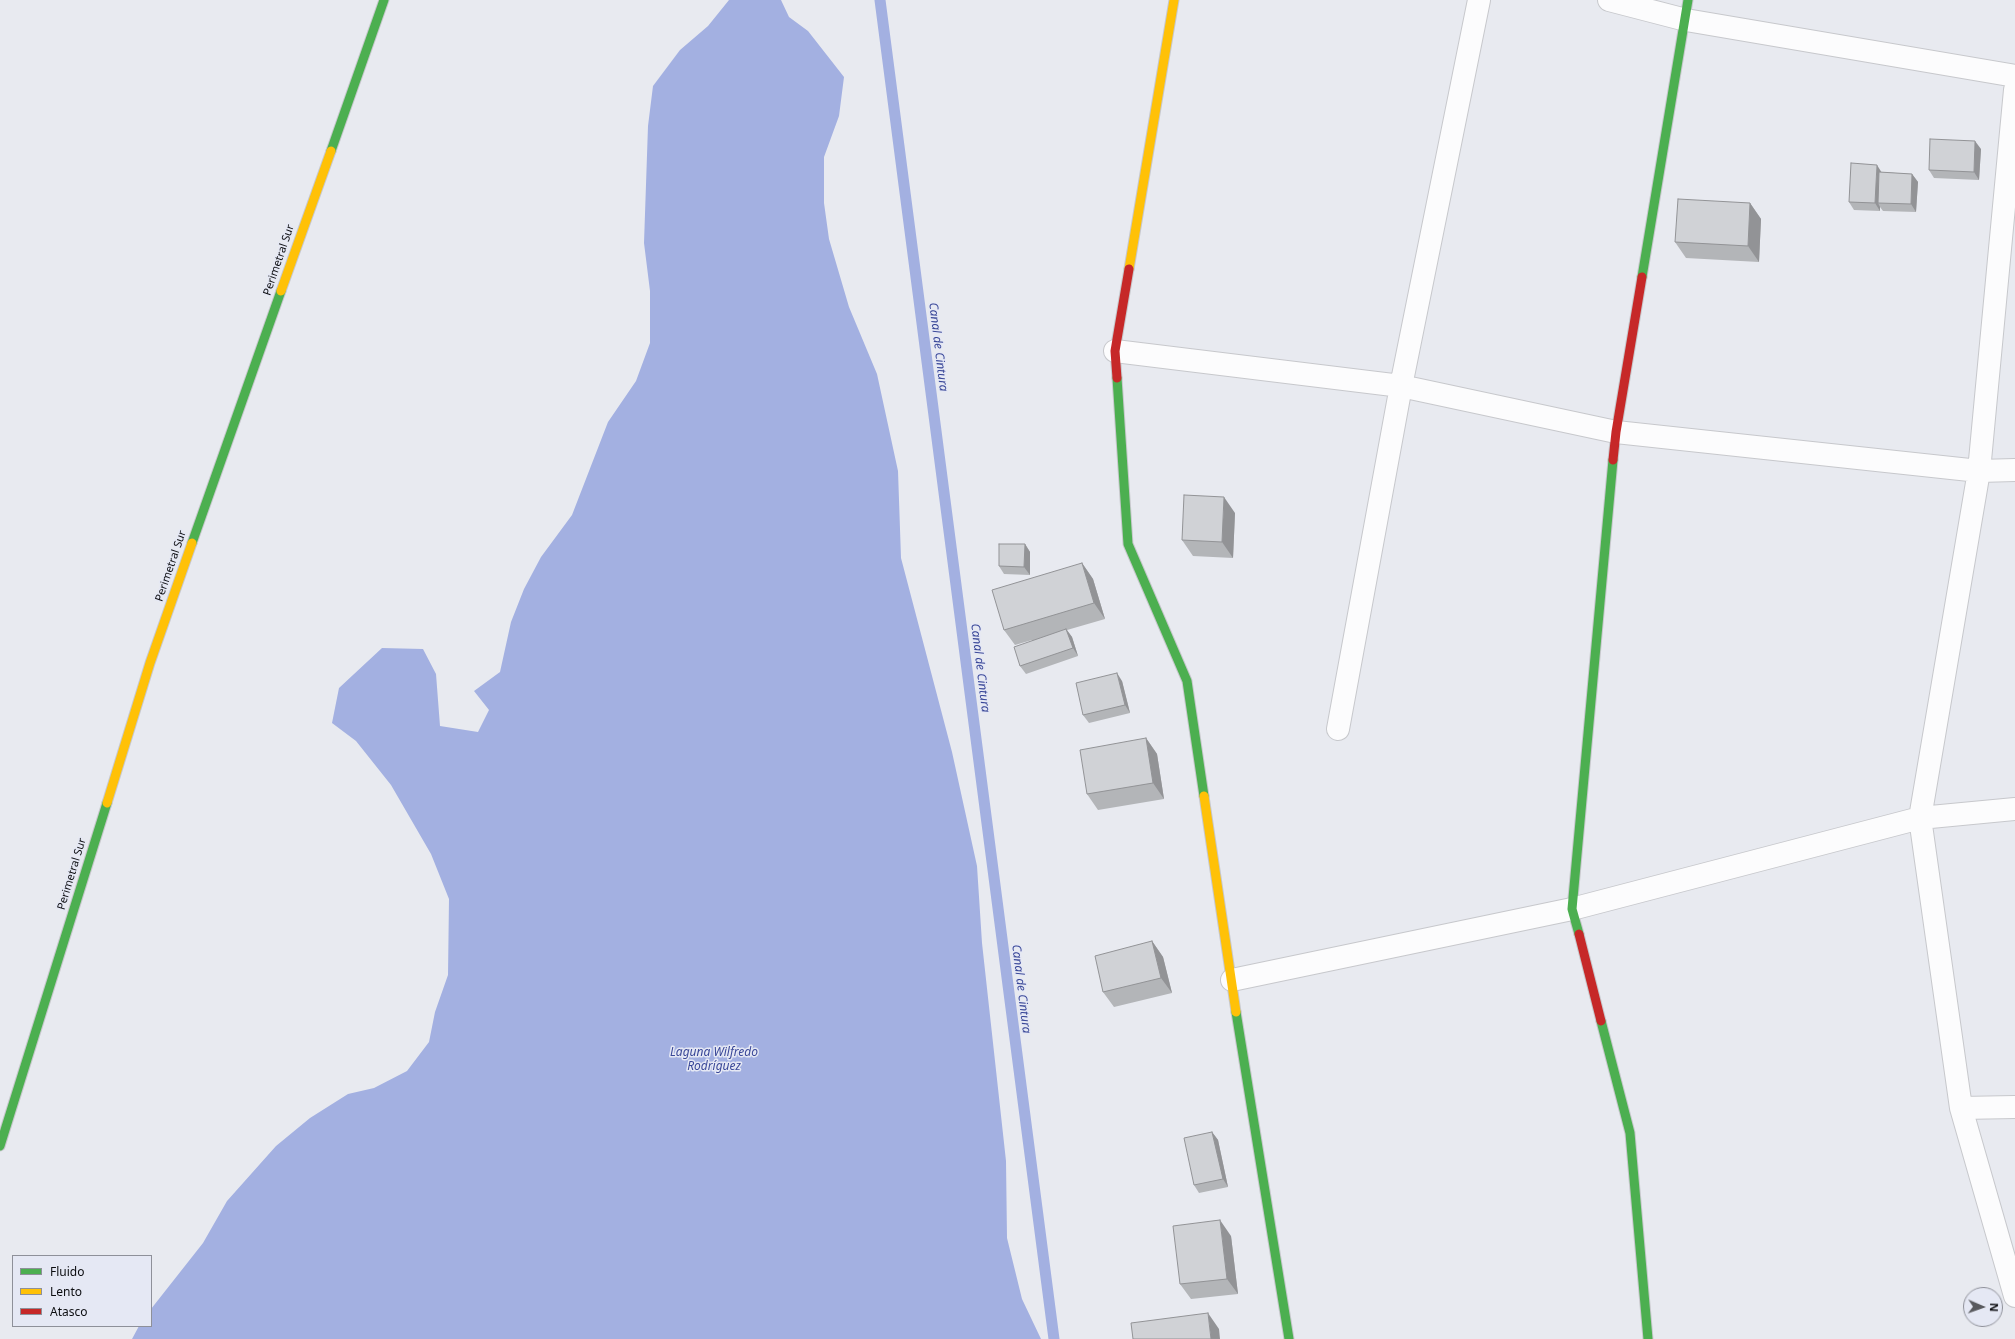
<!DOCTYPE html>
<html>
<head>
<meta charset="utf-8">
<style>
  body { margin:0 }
  #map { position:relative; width:2015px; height:1339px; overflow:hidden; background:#e8eaf0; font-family:"Noto Sans",sans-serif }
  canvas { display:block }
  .legend { position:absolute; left:12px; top:1255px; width:140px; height:72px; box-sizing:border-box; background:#e5e8f4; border:1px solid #8e9099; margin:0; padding:5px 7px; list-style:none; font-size:12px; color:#0c0d10 }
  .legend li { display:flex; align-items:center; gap:8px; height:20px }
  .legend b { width:20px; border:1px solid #8e9099 }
  .north { position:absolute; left:1963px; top:1287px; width:40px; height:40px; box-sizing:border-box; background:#e5e8f4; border:1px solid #8e9099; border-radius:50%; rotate:92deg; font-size:11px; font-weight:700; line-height:16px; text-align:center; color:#0c0d10 }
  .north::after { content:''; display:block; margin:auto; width:14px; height:18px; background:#595a5e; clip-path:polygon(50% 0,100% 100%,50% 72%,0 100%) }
</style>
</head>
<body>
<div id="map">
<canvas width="2015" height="1339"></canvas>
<ul class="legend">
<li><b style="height:5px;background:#4caf50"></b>Fluido</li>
<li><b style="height:5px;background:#ffc107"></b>Lento</li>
<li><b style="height:5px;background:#c62828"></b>Atasco</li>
</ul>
<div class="north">N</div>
</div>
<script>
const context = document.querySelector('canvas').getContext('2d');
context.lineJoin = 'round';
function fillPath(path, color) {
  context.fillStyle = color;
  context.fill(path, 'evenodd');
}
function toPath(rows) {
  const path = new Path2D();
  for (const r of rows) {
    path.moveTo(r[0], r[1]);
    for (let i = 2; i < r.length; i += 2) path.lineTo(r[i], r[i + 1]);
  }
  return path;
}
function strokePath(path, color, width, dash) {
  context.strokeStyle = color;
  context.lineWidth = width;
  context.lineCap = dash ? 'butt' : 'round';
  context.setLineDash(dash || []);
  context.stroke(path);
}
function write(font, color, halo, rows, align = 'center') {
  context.font = font + ' "Noto Sans",sans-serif';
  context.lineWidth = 3;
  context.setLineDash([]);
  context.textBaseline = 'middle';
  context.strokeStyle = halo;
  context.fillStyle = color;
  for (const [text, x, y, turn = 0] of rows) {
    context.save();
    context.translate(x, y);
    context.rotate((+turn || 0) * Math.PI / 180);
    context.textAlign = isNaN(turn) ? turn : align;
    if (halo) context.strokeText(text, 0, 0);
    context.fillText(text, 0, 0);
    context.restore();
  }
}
fillPath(toPath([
  [729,0,781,0,789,17,808,31,844,77,839,116,824,157,824,203,829,239,849,307,877,374,898,471,901,558,952,752,977,866,982,943,1006,1161,1007,1238,1022,1299,1041,1339,132,1339,139,1326,151,1326,151,1309,203,1243,227,1201,276,1146,310,1118,348,1094,374,1088,407,1071,429,1042,435,1012,448,975,449,899,431,854,391,785,356,741,332,723,339,688,382,648,423,649,436,674,440,726,478,732,489,710,474,691,500,672,511,622,524,589,541,557,572,515,608,422,636,381,650,343,650,291,644,243,648,126,653,86,680,50,708,26]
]), '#a3b0e1');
strokePath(toPath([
  [880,0,1054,1339]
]), '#a3b0e1', 11);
const street = toPath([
  [1609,0,1686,20,2015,76],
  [2015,90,1979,471,1920,818,1961,1108,2015,1296],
  [1115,351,1401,386,1616,432,1979,471,2015,470],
  [1338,729,1401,386,1479,0],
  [1232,980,1572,909,1920,818,2015,809],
  [1961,1108,2015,1107]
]);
const fast = toPath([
  [331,151,384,0],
  [1642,277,1688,0],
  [1117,378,1128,544,1187,681,1204,796],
  [192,543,281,291],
  [1579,934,1572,909,1613,460],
  [1236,1012,1289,1339],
  [1601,1021,1630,1133,1648,1339],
  [0,1146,107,803]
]);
const slow = toPath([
  [1129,269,1174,0],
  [281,291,331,151],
  [1204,796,1236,1012],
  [107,803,150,663,192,543]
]);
const jam = toPath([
  [1117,378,1115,351,1129,269],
  [1613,460,1616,432,1642,277],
  [1579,934,1601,1021]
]);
strokePath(street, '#c7c8cc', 24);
strokePath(fast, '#c7c8cc', 11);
strokePath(slow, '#c7c8cc', 11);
strokePath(jam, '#c7c8cc', 11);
strokePath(street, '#fcfcfd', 22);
strokePath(fast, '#4caf50', 9);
strokePath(slow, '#ffc107', 9);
strokePath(jam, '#c62828', 9);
fillPath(toPath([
  [1981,149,1979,180,1934,178,1929,170],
  [1882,172,1912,174,1918,182,1916,212,1883,211,1880,207,1880,211,1854,210,1849,202],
  [1750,203,1761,219,1759,262,1686,258,1675,242],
  [1235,513,1233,558,1193,556,1182,540],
  [1025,544,1030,552,1030,575,1004,574,999,566],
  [1082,563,1093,579,1105,619,1067,630,1072,637,1078,656,1026,674,1020,666,1032,640,1015,645,1004,630],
  [1122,681,1130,713,1089,723,1083,715],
  [1146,738,1157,754,1164,799,1098,810,1087,794],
  [1152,941,1163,957,1172,993,1114,1007,1103,992],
  [1212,1132,1218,1140,1228,1187,1199,1193,1194,1185],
  [1231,1236,1238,1294,1191,1299,1180,1284]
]), '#b3b5b8');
fillPath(toPath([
  [1975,141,1981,149,1979,180,1974,172],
  [1877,165,1882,173,1878,203,1880,207,1880,211,1875,203],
  [1912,174,1918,182,1916,212,1911,204],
  [1750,203,1761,219,1759,262,1748,246],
  [1224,497,1235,513,1233,558,1222,542],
  [1025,544,1030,552,1030,575,1024,567],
  [1082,563,1093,579,1105,619,1094,603],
  [1066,629,1072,637,1078,656,1073,648],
  [1117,673,1122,681,1130,713,1125,705],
  [1146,738,1157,754,1164,799,1153,783],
  [1152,941,1163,957,1172,993,1161,978],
  [1212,1132,1218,1140,1228,1187,1223,1179],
  [1220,1220,1231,1236,1238,1294,1227,1279],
  [1208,1313,1219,1329,1220,1339,1211,1339]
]), '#929396');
const building = toPath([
  [1930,139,1975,141,1974,172,1929,170,1930,139],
  [1851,163,1877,165,1875,203,1849,202,1851,163],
  [1879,172,1912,174,1911,204,1878,203,1879,172],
  [1678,199,1750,203,1748,246,1675,242,1678,199],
  [1184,495,1224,497,1222,542,1182,540,1184,495],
  [999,544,1025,544,1024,567,999,566,999,544],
  [1082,563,1094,603,1004,630,992,590,1082,563],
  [1066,629,1073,648,1020,666,1014,647,1066,629],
  [1117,673,1125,705,1083,715,1076,683,1117,673],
  [1146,738,1153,783,1087,794,1080,750,1146,738],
  [1152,941,1161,978,1103,992,1095,956,1152,941],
  [1212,1132,1223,1179,1194,1185,1184,1138,1212,1132],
  [1220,1220,1227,1279,1180,1284,1173,1226,1220,1220],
  [1208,1313,1211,1339,1133,1339,1131,1323,1208,1313]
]);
fillPath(building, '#d0d2d6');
strokePath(building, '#929396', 1);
write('11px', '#0c0d10', '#e5e8f4', [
  ["Perimetral Sur",279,260,-71],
  ["Perimetral Sur",171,566,-71],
  ["Perimetral Sur",72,874,-73]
]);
write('italic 12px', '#394798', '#e5e8f4', [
  ["Canal de Cintura",938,347,83],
  ["Canal de Cintura",980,668,83],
  ["Canal de Cintura",1021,989,83],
  ["Laguna Wilfredo",714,1053],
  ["Rodríguez",714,1067]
]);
</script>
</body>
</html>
